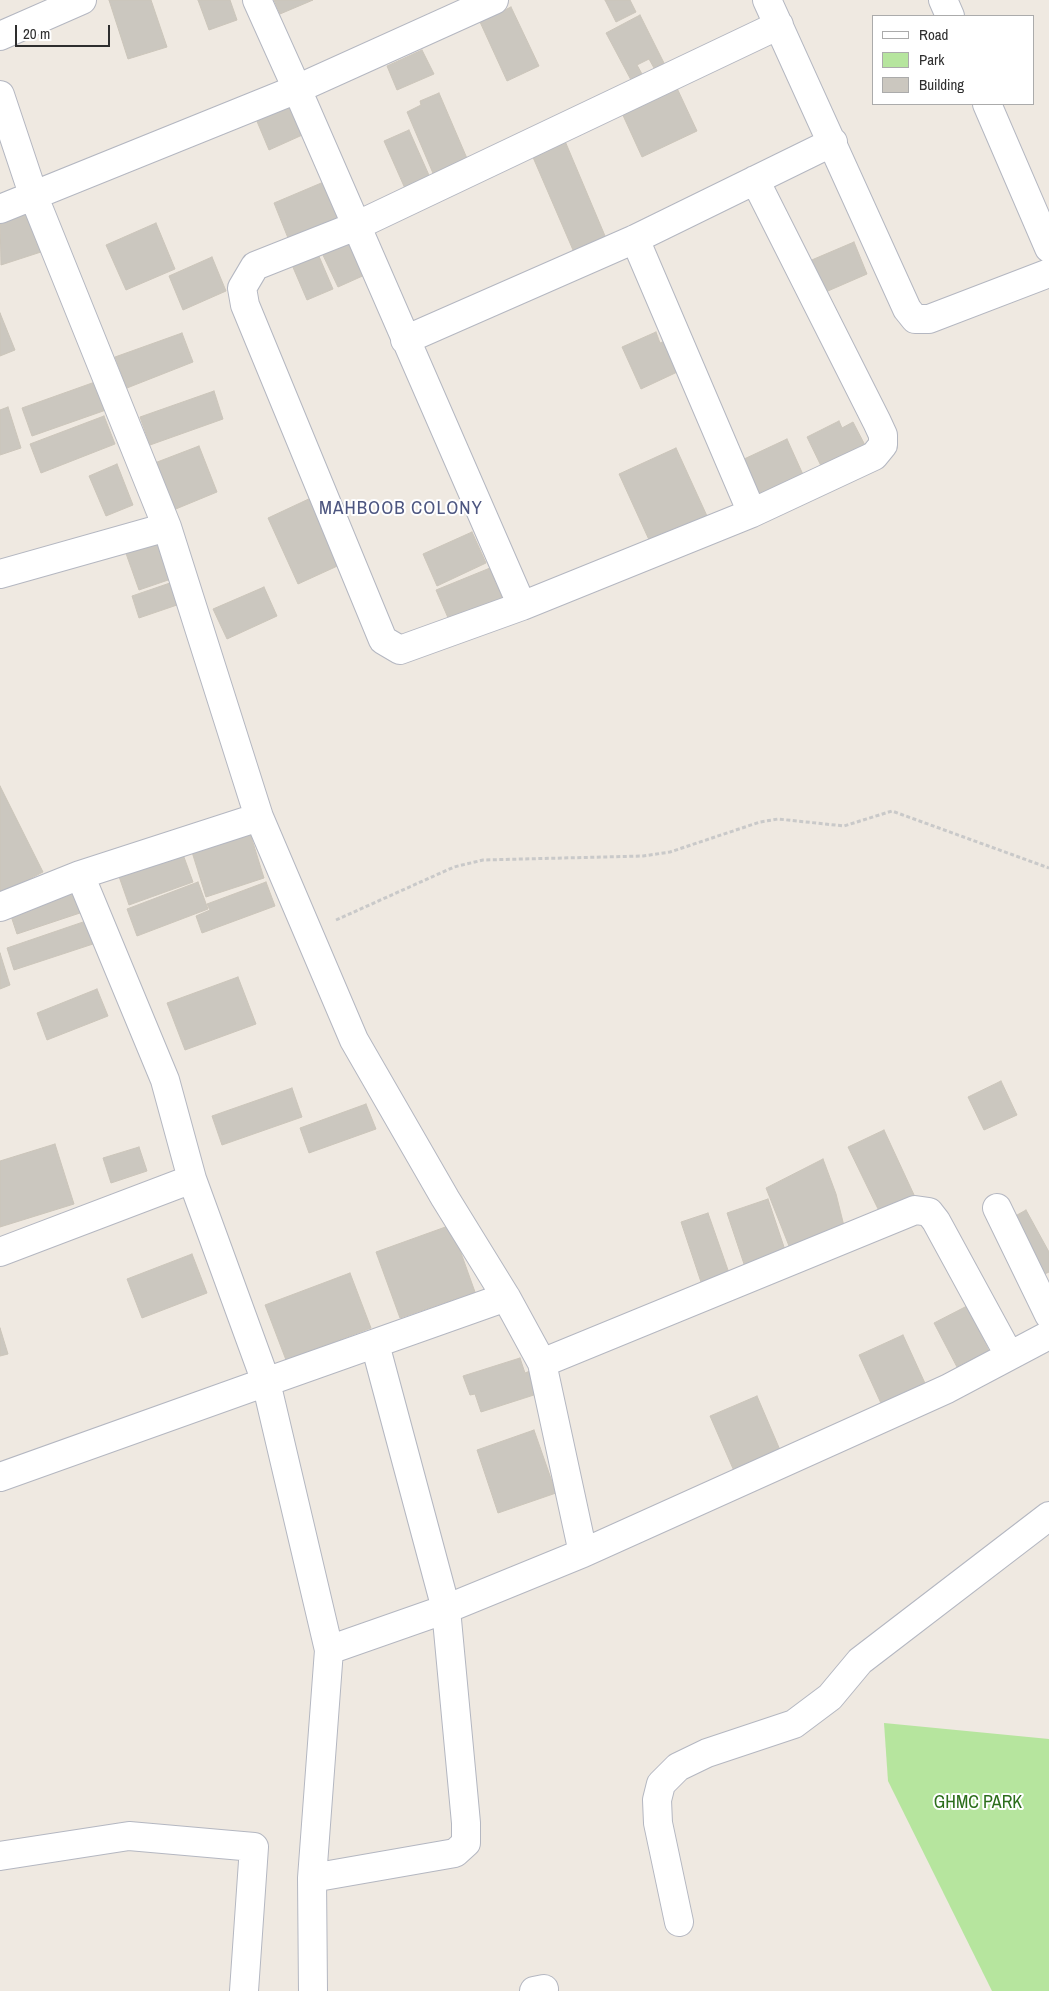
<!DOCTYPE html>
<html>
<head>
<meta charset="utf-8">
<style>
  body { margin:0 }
  #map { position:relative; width:1049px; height:1991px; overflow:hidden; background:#efe9e1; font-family:"Archivo Narrow",sans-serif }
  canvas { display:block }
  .legend { position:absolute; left:872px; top:15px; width:162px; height:90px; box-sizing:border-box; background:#fff; border:1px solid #ababab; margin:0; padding:6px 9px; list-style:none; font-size:15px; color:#2e2e2e }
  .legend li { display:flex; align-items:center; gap:10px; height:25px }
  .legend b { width:25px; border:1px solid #ababab }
  .scale { position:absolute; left:15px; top:25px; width:95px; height:22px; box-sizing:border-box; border:2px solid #2e2e2e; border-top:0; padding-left:6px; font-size:15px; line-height:18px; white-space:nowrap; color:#2e2e2e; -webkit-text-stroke:4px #fff; paint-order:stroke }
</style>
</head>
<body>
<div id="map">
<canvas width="1049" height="1991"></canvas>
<ul class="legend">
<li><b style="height:6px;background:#fff"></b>Road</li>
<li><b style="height:14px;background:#b6e59e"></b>Park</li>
<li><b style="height:14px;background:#cbc7bf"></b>Building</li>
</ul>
<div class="scale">20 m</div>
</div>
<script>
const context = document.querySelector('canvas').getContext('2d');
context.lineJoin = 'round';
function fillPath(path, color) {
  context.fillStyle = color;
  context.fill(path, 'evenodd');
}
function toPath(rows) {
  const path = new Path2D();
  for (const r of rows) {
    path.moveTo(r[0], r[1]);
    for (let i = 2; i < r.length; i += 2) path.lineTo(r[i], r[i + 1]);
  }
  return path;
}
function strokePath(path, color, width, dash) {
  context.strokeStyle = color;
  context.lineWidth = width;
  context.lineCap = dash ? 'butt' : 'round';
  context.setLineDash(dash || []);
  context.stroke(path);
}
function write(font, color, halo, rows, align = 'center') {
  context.font = font + ' "Archivo Narrow",sans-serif';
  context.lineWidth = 4;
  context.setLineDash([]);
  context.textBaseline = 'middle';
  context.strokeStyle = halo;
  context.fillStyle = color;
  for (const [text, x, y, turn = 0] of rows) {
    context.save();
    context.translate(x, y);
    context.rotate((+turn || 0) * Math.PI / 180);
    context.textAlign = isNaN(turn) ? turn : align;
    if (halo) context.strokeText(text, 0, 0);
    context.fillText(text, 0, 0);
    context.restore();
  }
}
fillPath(toPath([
  [884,1723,1049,1739,1049,1991,992,1991,888,1781]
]), '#b6e59e');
const building = toPath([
  [109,0,151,0,167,47,128,59,109,0],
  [198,0,230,0,237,20,209,30,198,0],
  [274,0,313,0,280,14,274,0],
  [605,0,630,0,636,12,616,22,605,0],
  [511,7,539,66,507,81,480,22,511,7],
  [640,15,664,63,654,68,649,59,637,65,642,74,631,80,606,33,640,15],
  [422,50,434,74,397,90,387,66,422,50],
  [676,86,697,131,642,157,621,111,676,86],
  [439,93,469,163,435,178,407,112,421,105,420,101,439,93],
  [296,101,309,132,269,150,256,119,296,101],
  [409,130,432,182,407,193,384,141,409,130],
  [565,141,608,243,576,257,532,155,565,141],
  [326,181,343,221,290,243,274,203,326,181],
  [29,208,44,251,1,265,0,217,29,208],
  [156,223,175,269,126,290,106,245,156,223],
  [350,238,367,274,338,287,321,251,350,238],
  [854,242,867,274,821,294,807,262,854,242],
  [318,254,333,289,307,300,292,265,318,254],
  [212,257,226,291,183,310,169,276,212,257],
  [0,313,15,350,0,356,0,313],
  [656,332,660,343,674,337,688,367,641,389,622,347,656,332],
  [182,333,193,362,127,388,115,357,182,333],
  [95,382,106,410,32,436,22,408,95,382],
  [214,391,223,419,150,445,140,417,214,391],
  [8,407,21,448,0,455,0,410,8,407],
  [104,416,115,444,41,473,30,444,104,416],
  [839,421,842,428,853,422,868,451,824,472,807,437,839,421],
  [787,439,805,479,759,499,742,460,787,439],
  [199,446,217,492,171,511,152,464,199,446],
  [676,448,707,516,650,542,619,474,676,448],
  [117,464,133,505,106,516,89,476,117,464],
  [313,497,344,563,298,584,268,518,313,497],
  [162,532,177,577,139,590,123,545,162,532],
  [472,532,486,563,437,586,423,554,472,532],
  [490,568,505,605,452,627,436,590,490,568],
  [170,583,177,605,139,618,132,596,170,583],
  [264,587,277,616,227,639,213,609,264,587],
  [0,786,43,872,0,894,0,786],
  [250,833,264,878,206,897,192,852,250,833],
  [180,846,193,882,129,905,116,868,180,846],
  [198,882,208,909,137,936,127,909,198,882],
  [266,882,275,906,202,933,196,916,210,910,207,904,266,882],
  [81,884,89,910,17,934,8,907,81,884],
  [86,921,93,944,14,970,7,948,86,921],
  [0,953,10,985,0,989,0,953],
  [238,977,256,1024,185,1050,167,1003,238,977],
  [97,989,108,1016,47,1040,37,1013,97,989],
  [1001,1081,1017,1115,984,1130,968,1097,1001,1081],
  [292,1088,302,1117,222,1145,212,1116,292,1088],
  [366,1104,376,1129,309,1153,300,1128,366,1104],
  [884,1130,915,1197,880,1213,848,1147,884,1130],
  [55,1144,74,1204,0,1227,0,1161,55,1144],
  [139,1147,147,1171,111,1183,103,1158,139,1147],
  [823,1159,836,1194,845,1230,791,1251,766,1188,823,1159],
  [768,1199,786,1253,745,1267,727,1213,768,1199],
  [1026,1210,1049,1252,1049,1272,1036,1278,1010,1219,1026,1210],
  [708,1213,729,1273,701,1282,681,1222,708,1213],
  [451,1225,475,1292,400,1318,376,1252,451,1225],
  [192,1254,207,1293,142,1318,127,1279,192,1254],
  [350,1273,371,1328,286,1360,265,1305,350,1273],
  [967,1306,989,1351,957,1367,934,1323,967,1306],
  [0,1328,8,1354,0,1356,0,1328],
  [903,1335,929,1392,885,1412,859,1355,903,1335],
  [520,1358,525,1373,530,1371,537,1394,481,1412,475,1394,470,1395,463,1376,520,1358],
  [757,1396,780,1450,734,1471,710,1416,757,1396],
  [534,1430,556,1493,498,1513,477,1450,534,1430]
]);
fillPath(building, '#cbc7bf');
strokePath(building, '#cbc5ba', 1);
const minor = toPath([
  [494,0,297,89,522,606],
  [767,0,907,309,915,319,929,319,1049,273],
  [943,0,950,16],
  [0,36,82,0],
  [0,95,34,197,167,527,259,817,354,1040,445,1198,506,1297],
  [987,104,1049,248],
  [755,180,877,422,883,435,883,445,874,456,752,513,522,606,400,650,383,640,245,305,242,288,255,266,356,226,779,25],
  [0,209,297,89,257,0],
  [635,239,752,513],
  [405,340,635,239,833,142],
  [0,574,167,527],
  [80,875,259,817],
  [0,907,80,875,165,1080,192,1179,266,1382,0,1477],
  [997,1208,1049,1315],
  [0,1252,192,1179],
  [506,1297,542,1363,583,1553,446,1609,329,1650,266,1382,506,1297],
  [542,1363,915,1210,929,1212,936,1221,1009,1355],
  [583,1553,947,1389,1049,1335],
  [0,1856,129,1836,254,1847,244,1991],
  [312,1878,455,1853,466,1843,466,1823,446,1609,375,1344],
  [679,1922,658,1823,657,1800,661,1784,678,1767,707,1753,794,1724,830,1697,860,1661,1049,1516],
  [313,1991,312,1878,329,1650],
  [534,1991,544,1989]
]);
strokePath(minor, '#b4b7c1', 30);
strokePath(toPath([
  [336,920,454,867,483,860,643,856,670,852,760,822,778,819,844,826,892,811,1049,868]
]), '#c9c9c9', 3, [4, 2.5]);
strokePath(minor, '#fff', 28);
write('18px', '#2c6e1b', '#fff', [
  ["GHMC PARK",978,1803]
]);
context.letterSpacing = '1px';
write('19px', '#4d5680', '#fff', [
  ["MAHBOOB COLONY",401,509]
]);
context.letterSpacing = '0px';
</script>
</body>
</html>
